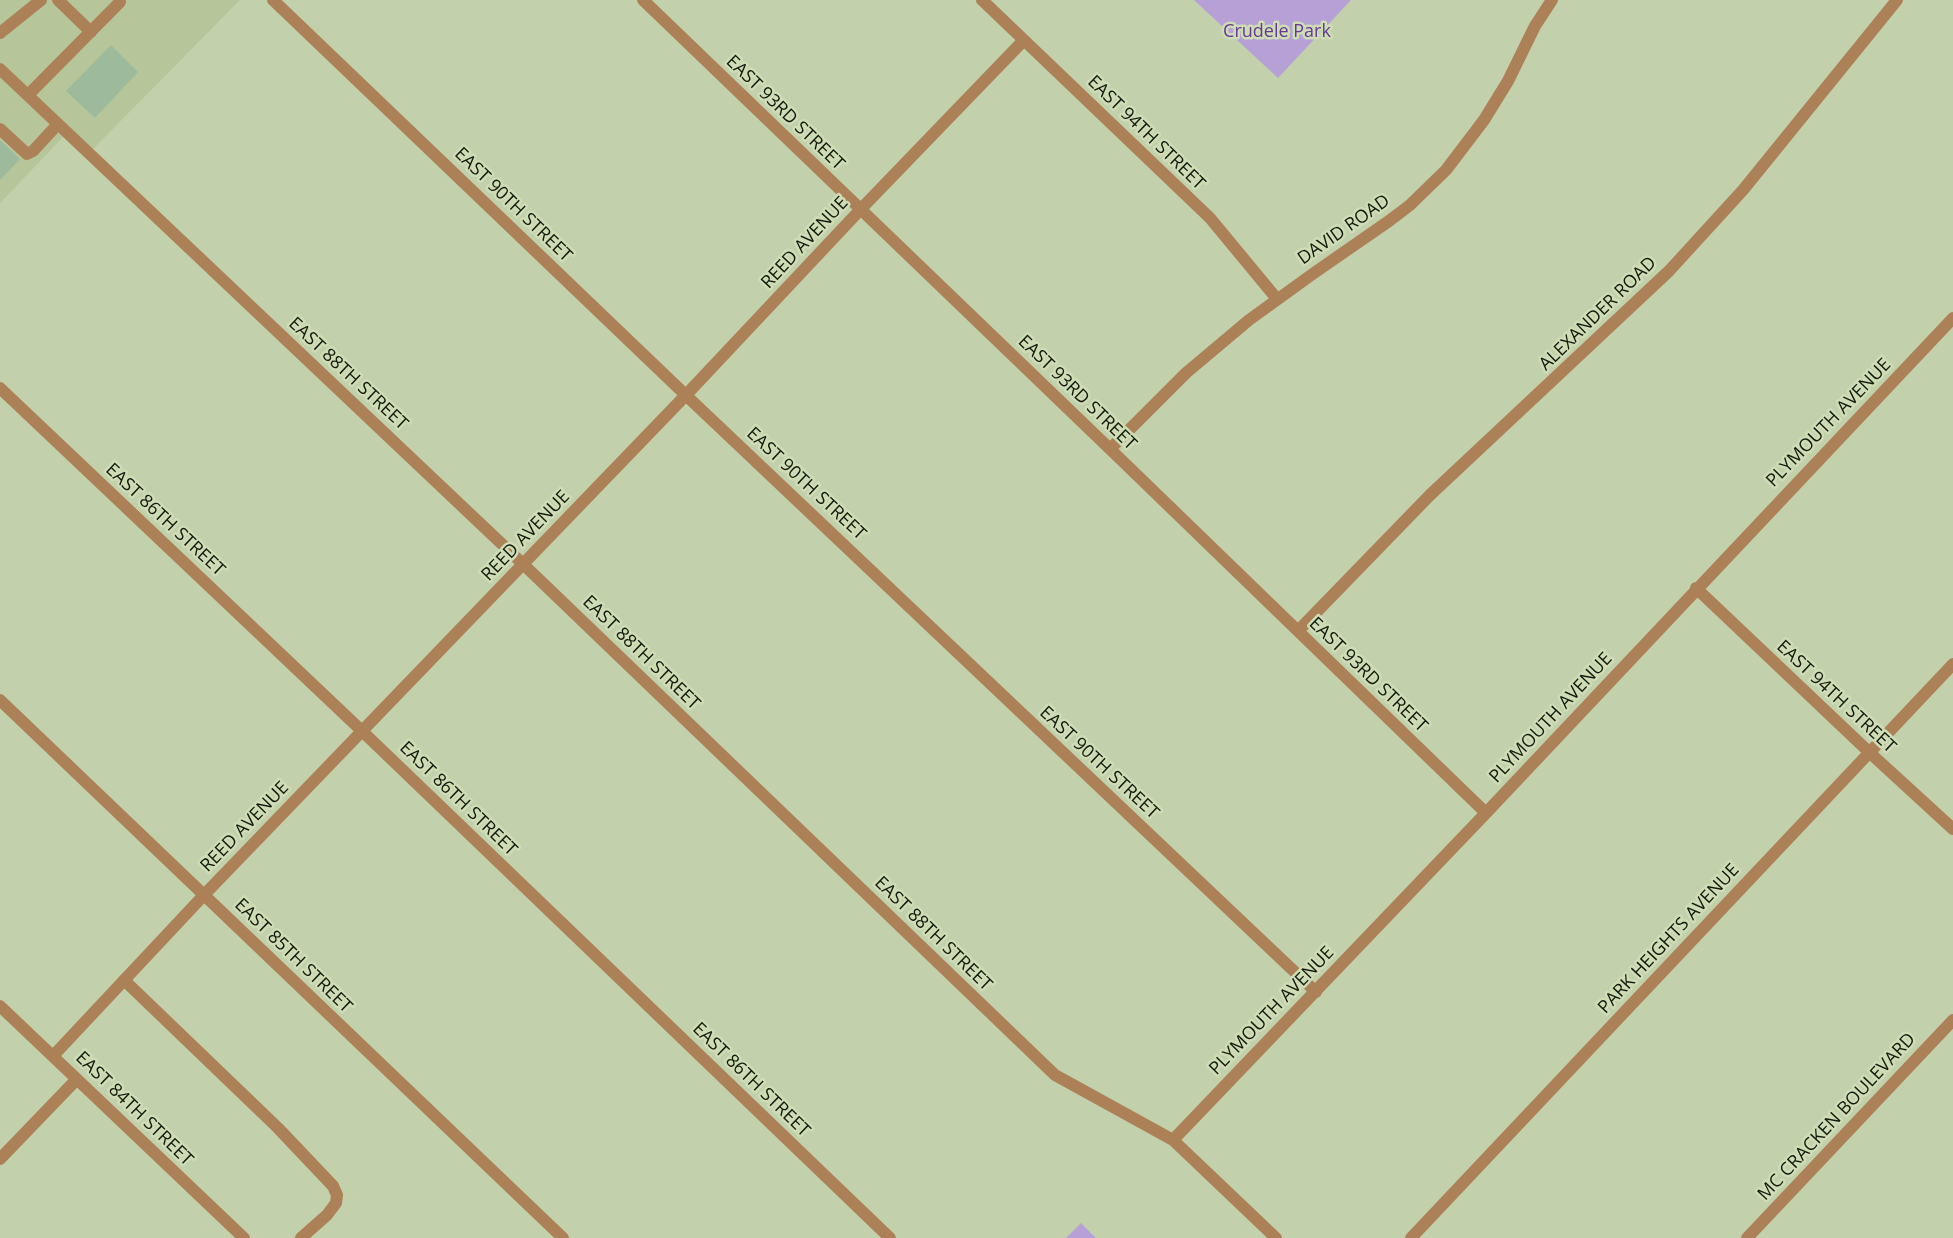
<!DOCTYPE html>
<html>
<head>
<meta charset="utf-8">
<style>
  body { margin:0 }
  canvas { display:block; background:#c2d0ab }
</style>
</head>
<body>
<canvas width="1953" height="1238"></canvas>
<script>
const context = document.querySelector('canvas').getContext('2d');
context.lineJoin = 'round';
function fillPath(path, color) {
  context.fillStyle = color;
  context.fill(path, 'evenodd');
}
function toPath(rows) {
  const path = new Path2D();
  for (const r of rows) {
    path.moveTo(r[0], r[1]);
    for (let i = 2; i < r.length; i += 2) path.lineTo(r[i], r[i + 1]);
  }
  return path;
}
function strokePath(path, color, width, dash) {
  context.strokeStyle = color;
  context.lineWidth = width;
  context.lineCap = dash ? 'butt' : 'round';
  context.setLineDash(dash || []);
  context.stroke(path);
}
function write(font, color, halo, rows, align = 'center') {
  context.font = font + ' "Open Sans",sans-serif';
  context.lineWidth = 5;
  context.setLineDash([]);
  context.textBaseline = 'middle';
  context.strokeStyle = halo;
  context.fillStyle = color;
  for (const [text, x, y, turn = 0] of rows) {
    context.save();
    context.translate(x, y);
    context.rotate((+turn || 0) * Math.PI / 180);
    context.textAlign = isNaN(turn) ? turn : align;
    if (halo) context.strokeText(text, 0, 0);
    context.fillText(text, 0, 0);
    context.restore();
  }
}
fillPath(toPath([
  [0,0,240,0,89,153,67,133,0,203]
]), '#b6c69a');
fillPath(toPath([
  [1194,0,1351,0,1278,78],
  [1081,1223,1096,1238,1066,1238]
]), '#b6a0d5');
fillPath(toPath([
  [111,45,138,72,95,118,66,91],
  [0,140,20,159,0,180]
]), '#9eba9d');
strokePath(toPath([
  [58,0,91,32],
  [273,0,693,402,1316,992],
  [643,0,1110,449,1486,813],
  [982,0,1210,218,1277,299],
  [0,33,41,0],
  [0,69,523,564,1055,1075,1173,1140,1276,1238],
  [28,95,120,2],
  [0,129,27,154,33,151,58,124],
  [0,388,362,731,890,1238],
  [1110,449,1186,373,1249,320,1314,273,1389,221,1410,205,1446,170,1484,120,1508,81,1535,26,1552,0],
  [1696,588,1869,752,1953,829],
  [1298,631,1430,495,1669,271,1743,190,1897,0],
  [0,700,563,1238],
  [124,980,278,1128,333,1186,337,1195,336,1203,327,1215,301,1238],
  [0,1006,244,1238],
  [53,1056,204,895,686,395,860,210,1024,40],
  [1173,1140,1486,813,1953,318],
  [0,1159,77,1079],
  [1411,1238,1953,664],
  [1747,1238,1953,1020]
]), '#ad8158', 12);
write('18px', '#653891', '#cfddb7', [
  ["Crudele Park",1277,32]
]);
write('18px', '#14190b', '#cfddb7', [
  ["EAST 93RD STREET",785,113,44],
  ["EAST 94TH STREET",1146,133,44],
  ["EAST 90TH STREET",513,205,44],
  ["DAVID ROAD",1344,230,-35],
  ["REED AVENUE",805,243,-47],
  ["ALEXANDER ROAD",1598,314,-44],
  ["EAST 88TH STREET",348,374,43],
  ["EAST 93RD STREET",1077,393,44],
  ["PLYMOUTH AVENUE",1829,423,-46],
  ["EAST 90TH STREET",806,484,43],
  ["EAST 86TH STREET",165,520,43],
  ["REED AVENUE",526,536,-46],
  ["EAST 88TH STREET",641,653,44],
  ["EAST 93RD STREET",1368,675,44],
  ["EAST 94TH STREET",1836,697,43],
  ["PLYMOUTH AVENUE",1551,718,-47],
  ["EAST 90TH STREET",1099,763,43],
  ["EAST 86TH STREET",458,799,44],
  ["REED AVENUE",245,827,-46],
  ["EAST 88TH STREET",933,934,44],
  ["PARK HEIGHTS AVENUE",1669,939,-47],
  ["EAST 85TH STREET",293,956,44],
  ["PLYMOUTH AVENUE",1272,1011,-46],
  ["EAST 86TH STREET",751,1080,44],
  ["EAST 84TH STREET",134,1109,44],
  ["MC CRACKEN BOULEVARD",1837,1117,-47]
]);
</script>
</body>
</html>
